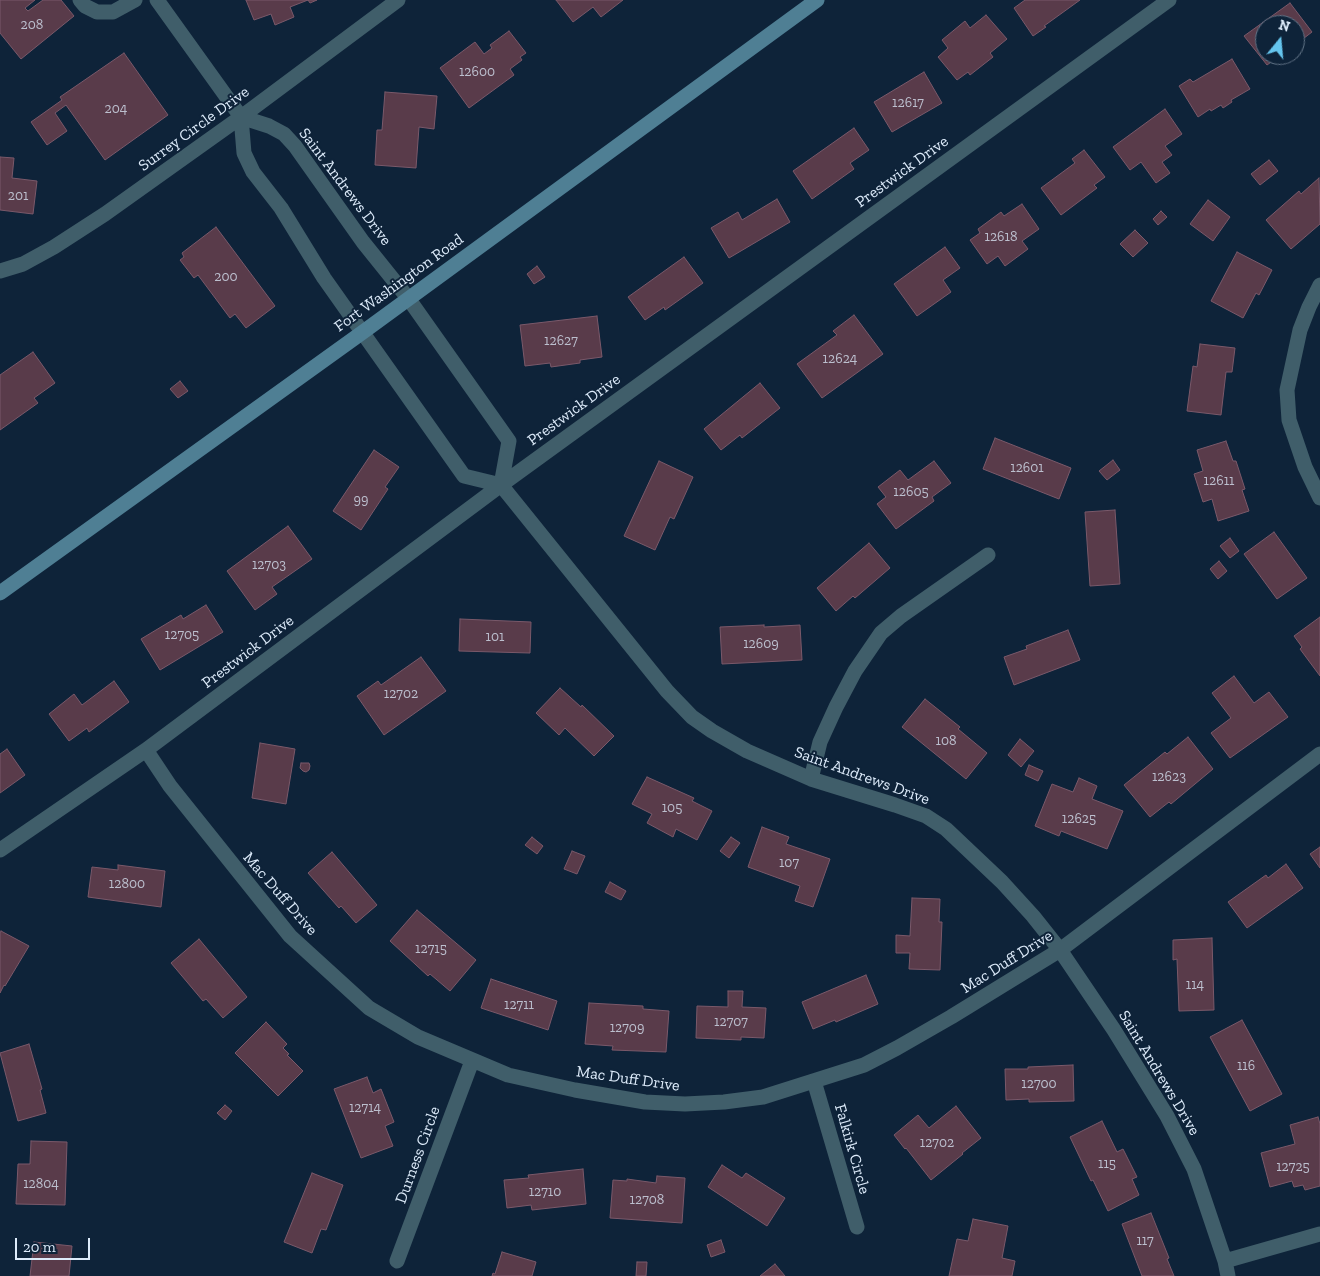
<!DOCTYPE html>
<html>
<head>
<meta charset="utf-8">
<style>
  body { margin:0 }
  #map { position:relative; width:1320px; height:1276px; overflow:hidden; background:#0e2339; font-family:"Zilla Slab",serif }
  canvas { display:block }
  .north { position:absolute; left:1255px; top:15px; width:50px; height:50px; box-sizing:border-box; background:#0e2339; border:1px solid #617386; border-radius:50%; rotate:17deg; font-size:14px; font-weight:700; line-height:20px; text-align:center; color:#ddebfa }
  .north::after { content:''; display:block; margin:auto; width:18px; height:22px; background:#65c5ee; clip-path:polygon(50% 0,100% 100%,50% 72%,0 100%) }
  .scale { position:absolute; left:15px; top:1238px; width:75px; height:22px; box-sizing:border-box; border:2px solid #ddebfa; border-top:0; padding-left:6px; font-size:15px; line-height:18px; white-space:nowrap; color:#ddebfa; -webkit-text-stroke:4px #0e2339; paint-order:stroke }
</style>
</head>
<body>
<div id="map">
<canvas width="1320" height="1276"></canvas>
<div class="north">N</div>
<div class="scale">20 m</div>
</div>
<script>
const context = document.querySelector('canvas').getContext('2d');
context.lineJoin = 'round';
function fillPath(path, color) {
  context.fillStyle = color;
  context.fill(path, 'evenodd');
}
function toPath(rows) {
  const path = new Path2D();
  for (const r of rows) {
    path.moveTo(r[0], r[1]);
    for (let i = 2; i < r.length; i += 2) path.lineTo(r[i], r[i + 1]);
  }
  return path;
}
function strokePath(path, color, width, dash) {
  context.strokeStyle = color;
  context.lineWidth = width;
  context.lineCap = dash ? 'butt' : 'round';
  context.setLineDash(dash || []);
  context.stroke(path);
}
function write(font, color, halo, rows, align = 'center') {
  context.font = font + ' "Zilla Slab",serif';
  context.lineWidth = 4;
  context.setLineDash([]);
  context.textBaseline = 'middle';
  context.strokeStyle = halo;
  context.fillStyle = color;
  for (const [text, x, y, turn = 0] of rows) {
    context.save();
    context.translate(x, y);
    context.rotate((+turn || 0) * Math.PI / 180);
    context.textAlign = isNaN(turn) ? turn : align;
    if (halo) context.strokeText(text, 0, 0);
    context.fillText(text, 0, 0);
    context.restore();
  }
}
const building = toPath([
  [0,0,35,0,25,8,28,11,43,0,61,0,74,16,21,59,0,33,0,0],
  [246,0,317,0,310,3,308,0,290,7,294,17,275,25,271,14,254,20,246,0],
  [556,0,623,0,601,17,593,7,573,22,556,0],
  [1025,0,1080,0,1044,26,1046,27,1033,36,1014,8,1025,0],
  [1290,3,1312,32,1295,45,1295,25,1265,25,1265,55,1281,55,1267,65,1244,36,1290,3],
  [986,15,1007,39,990,53,993,57,970,75,968,72,957,80,938,57,948,48,942,40,965,21,970,28,986,15],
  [509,31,526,53,520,57,522,60,510,69,514,75,469,108,440,68,475,42,484,54,492,48,490,45,509,31],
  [124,53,168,115,105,160,66,105,55,113,67,131,47,145,31,122,62,100,60,97,124,53],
  [1232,59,1250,89,1231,100,1232,102,1223,108,1221,105,1211,111,1210,109,1198,117,1179,86,1190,79,1193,82,1232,59],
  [924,72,942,103,892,132,874,102,924,72],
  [385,92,437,96,434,129,419,127,416,168,375,165,377,130,382,130,385,92],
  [1165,109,1182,134,1165,146,1172,155,1162,162,1170,173,1156,183,1141,162,1130,170,1113,147,1165,109],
  [854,128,869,150,850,163,854,169,812,199,793,171,854,128],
  [1084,150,1105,177,1094,185,1097,188,1061,215,1041,188,1075,163,1072,159,1084,150],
  [0,157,14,158,12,178,37,181,33,214,0,210,0,157],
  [1269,160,1278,171,1260,185,1251,174,1269,160],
  [1319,178,1320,224,1291,249,1266,220,1299,191,1301,194,1319,178],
  [777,199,790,222,729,258,711,228,738,212,742,220,777,199],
  [1208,200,1230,217,1213,241,1190,224,1208,200],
  [1022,204,1039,229,1022,241,1028,249,1005,266,998,256,987,264,970,240,980,233,978,229,1001,212,1004,216,1022,204],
  [1161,211,1167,217,1158,225,1153,219,1161,211],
  [216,227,275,306,246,328,235,314,230,318,198,275,194,278,180,260,184,257,182,253,216,227],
  [1135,230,1148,243,1133,257,1120,244,1135,230],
  [945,247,960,268,943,280,951,292,917,316,894,284,945,247],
  [1237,252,1272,270,1259,295,1256,293,1243,318,1211,301,1237,252],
  [684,257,703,283,665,310,664,307,645,320,628,297,684,257],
  [537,266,545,277,534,284,527,274,537,266],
  [854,315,883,354,822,398,797,364,837,335,833,331,854,315],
  [597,316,602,357,580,360,580,363,551,367,550,363,525,366,520,325,597,316],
  [1200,344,1235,348,1232,372,1226,372,1221,415,1187,411,1193,366,1197,367,1200,344],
  [33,352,55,383,34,398,38,403,0,430,0,375,33,352],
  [180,381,188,391,178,398,170,389,180,381],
  [760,383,780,408,742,438,740,435,721,450,704,429,760,383],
  [995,438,1071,468,1059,499,983,469,995,438],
  [1226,441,1233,461,1236,461,1245,489,1242,490,1249,511,1218,521,1212,499,1203,502,1194,474,1203,471,1197,450,1226,441],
  [374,450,399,467,385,487,388,489,361,530,333,511,374,450],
  [1113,460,1120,470,1107,480,1099,471,1113,460],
  [659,461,693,477,674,519,670,517,655,550,624,536,659,461],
  [934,461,951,483,932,497,934,501,896,529,877,504,886,497,878,487,900,470,908,480,934,461],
  [1115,510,1120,584,1090,586,1085,512,1115,510],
  [288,526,312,559,272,587,277,594,255,610,227,571,288,526],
  [1274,532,1307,578,1277,599,1244,554,1274,532],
  [1230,538,1239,551,1230,558,1220,546,1230,538],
  [869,543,890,568,855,598,853,596,836,611,817,588,869,543],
  [1219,561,1227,571,1218,579,1210,569,1219,561],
  [206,605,223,632,160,670,141,639,181,615,183,619,206,605],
  [1320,617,1320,676,1300,649,1302,647,1294,636,1320,617],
  [460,619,531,622,530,653,459,651,460,619],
  [764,625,764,627,800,625,802,660,722,664,720,627,764,625],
  [1068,630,1080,660,1014,685,1004,657,1027,649,1026,646,1068,630],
  [421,657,446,691,384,735,357,696,378,681,381,685,421,657],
  [1234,676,1254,703,1269,692,1288,717,1230,758,1211,733,1231,718,1212,693,1234,676],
  [114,681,129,702,89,732,87,728,69,741,49,714,74,694,82,705,114,681],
  [560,688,581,707,582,705,614,736,594,756,565,728,559,735,536,713,560,688],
  [925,699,960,727,958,729,987,753,966,779,902,727,925,699],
  [1188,737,1213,769,1171,804,1169,802,1150,817,1124,785,1165,752,1167,754,1188,737],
  [1020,739,1034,751,1021,767,1008,755,1020,739],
  [260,743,295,749,286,804,252,798,260,743],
  [7,749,25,775,0,793,0,754,7,749],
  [301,763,309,763,310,766,309,770,306,772,303,771,300,768,301,763],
  [1029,765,1043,771,1038,781,1025,775,1029,765],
  [647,777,694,798,692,801,712,811,697,840,676,829,673,837,647,823,652,814,632,804,647,777],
  [1079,778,1097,786,1092,799,1123,811,1107,849,1061,831,1059,836,1035,826,1052,784,1073,792,1079,778],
  [762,827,789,837,786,844,830,859,813,907,795,901,800,886,748,867,762,827],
  [532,837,543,846,537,854,525,845,532,837],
  [731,837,740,843,729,858,720,851,731,837],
  [1320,847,1320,868,1310,854,1320,847],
  [572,851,585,856,577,874,564,869,572,851],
  [332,852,377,905,356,923,341,906,339,908,308,873,332,852],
  [1286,864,1303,888,1247,928,1228,902,1266,875,1268,878,1286,864],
  [118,865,165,871,161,907,88,897,92,867,118,870,118,865],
  [610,882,626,891,621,900,605,892,610,882],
  [912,898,940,899,939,922,942,922,940,970,909,969,910,953,896,953,896,935,910,936,912,898],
  [417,910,476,960,450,991,430,974,428,976,390,941,417,910],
  [1,931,29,946,5,986,4,985,0,993,0,933,1,931],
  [1212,938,1214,1010,1179,1011,1177,959,1173,960,1173,940,1212,938],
  [199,939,247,997,223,1018,206,999,203,1001,171,963,199,939],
  [866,975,878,1004,836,1022,835,1020,813,1029,802,1002,866,975],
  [491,979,557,1001,548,1030,481,1008,491,979],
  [728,991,743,991,742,1007,766,1008,764,1038,741,1037,741,1040,696,1038,697,1006,728,1007,728,991],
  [589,1003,643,1006,643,1009,669,1011,666,1052,612,1050,613,1046,585,1044,589,1003],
  [1242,1020,1282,1094,1250,1111,1210,1037,1242,1020],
  [266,1022,287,1044,283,1048,289,1054,287,1055,303,1071,278,1096,235,1053,266,1022],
  [29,1044,42,1089,40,1090,46,1113,18,1121,0,1053,29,1044],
  [1073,1065,1074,1101,1029,1102,1029,1099,1006,1100,1005,1069,1028,1069,1028,1067,1073,1065],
  [367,1077,373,1093,381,1089,394,1122,385,1126,393,1146,361,1158,334,1089,367,1077],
  [225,1105,232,1111,225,1120,217,1113,225,1105],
  [956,1106,981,1138,962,1153,963,1154,931,1180,906,1148,905,1149,894,1135,918,1115,929,1128,956,1106],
  [1318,1117,1320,1124,1320,1186,1305,1190,1303,1185,1294,1187,1292,1181,1270,1187,1261,1153,1295,1144,1290,1125,1318,1117],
  [1102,1121,1117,1152,1123,1149,1137,1177,1132,1179,1139,1195,1108,1211,1093,1180,1091,1181,1070,1137,1102,1121],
  [31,1141,67,1142,65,1205,16,1204,18,1164,30,1164,31,1141],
  [722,1165,742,1178,746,1173,785,1198,767,1226,708,1187,722,1165],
  [583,1169,586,1204,532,1210,531,1205,507,1208,504,1180,529,1178,528,1175,583,1169],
  [312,1173,343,1185,326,1230,321,1229,312,1253,284,1242,312,1173],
  [657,1176,685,1178,682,1223,610,1218,613,1180,627,1181,627,1179,656,1183,657,1176],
  [1151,1213,1169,1258,1167,1259,1174,1276,1142,1276,1122,1224,1151,1213],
  [973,1219,1008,1226,1002,1258,1015,1261,1012,1276,949,1276,957,1239,968,1241,973,1219],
  [721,1240,725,1252,711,1257,707,1245,721,1240],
  [34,1242,72,1246,69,1276,30,1276,34,1242],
  [502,1252,536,1262,532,1276,492,1276,493,1273,495,1274,502,1252],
  [637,1262,647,1262,646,1276,636,1276,637,1262],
  [775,1264,785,1276,760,1276,775,1264]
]);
fillPath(building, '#593b4a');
strokePath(building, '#7a596a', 1);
strokePath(toPath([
  [80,0,85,6,97,12,113,12,135,0],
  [157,0,241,117,244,153,253,172,281,208,324,278,464,476,501,485],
  [241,117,269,126,284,134,295,146,363,242,408,298,509,441,501,485],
  [0,271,23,264,54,247,105,214,241,117,398,0],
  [1320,285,1309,307,1300,330,1287,390,1289,420,1305,467,1320,498],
  [501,485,667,691,692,717,712,731,747,751,811,779,895,805,926,816,946,829,1002,882,1033,916,1060,950,1114,1030,1167,1116,1194,1169,1225,1261,1228,1276],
  [146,750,170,786,290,936,369,1008,418,1037,508,1075,575,1090,645,1102,685,1104,724,1102,763,1097,864,1065,897,1048,951,1017,1060,950,1320,754],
  [811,779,820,742,836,707,855,671,881,633,901,616,988,555],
  [0,850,146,750,501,485,1169,0],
  [814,1081,857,1227],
  [397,1261,472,1061],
  [1225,1261,1320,1234]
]), '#405e6a', 15);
strokePath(toPath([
  [0,593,363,332,817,0]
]), '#4f7f94', 15);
write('14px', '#bcbfce', null, [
  ["208",32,25],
  ["12600",477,72],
  ["12617",908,103],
  ["204",116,109],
  ["201",18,196],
  ["12618",1001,237],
  ["200",226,277],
  ["12627",561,341],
  ["12624",840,359],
  ["12601",1027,468],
  ["12611",1219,481],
  ["12605",911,492],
  ["99",361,500],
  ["12703",269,565],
  ["12705",182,635],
  ["101",495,637],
  ["12609",761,644],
  ["12702",401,694],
  ["108",946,741],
  ["12623",1169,777],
  ["105",672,808],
  ["12625",1079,819],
  ["107",789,863],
  ["12800",127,884],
  ["12715",431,949],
  ["114",1195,985],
  ["12711",519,1005],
  ["12707",731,1022],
  ["12709",627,1028],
  ["116",1246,1066],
  ["12700",1039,1084],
  ["12714",365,1108],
  ["12702",937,1143],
  ["115",1107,1164],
  ["12725",1293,1167],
  ["12804",41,1184],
  ["12710",545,1192],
  ["12708",647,1200],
  ["117",1145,1241]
]);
write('16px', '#ddebfa', '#0e2339', [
  ["Surrey Circle Drive",194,129,-36],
  ["Prestwick Drive",902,172,-36],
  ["Saint Andrews Drive",345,187,53],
  ["Fort Washington Road",399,283,-36],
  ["Prestwick Drive",574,410,-36],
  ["Prestwick Drive",248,652,-37],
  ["Saint Andrews Drive",862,776,20],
  ["Mac Duff Drive",280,894,49],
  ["Mac Duff Drive",1007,962,-32],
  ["Saint Andrews Drive",1159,1073,59],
  ["Mac Duff Drive",628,1079,8],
  ["Falkirk Circle",852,1149,74],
  ["Durness Circle",418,1155,-70]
]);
</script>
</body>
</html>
